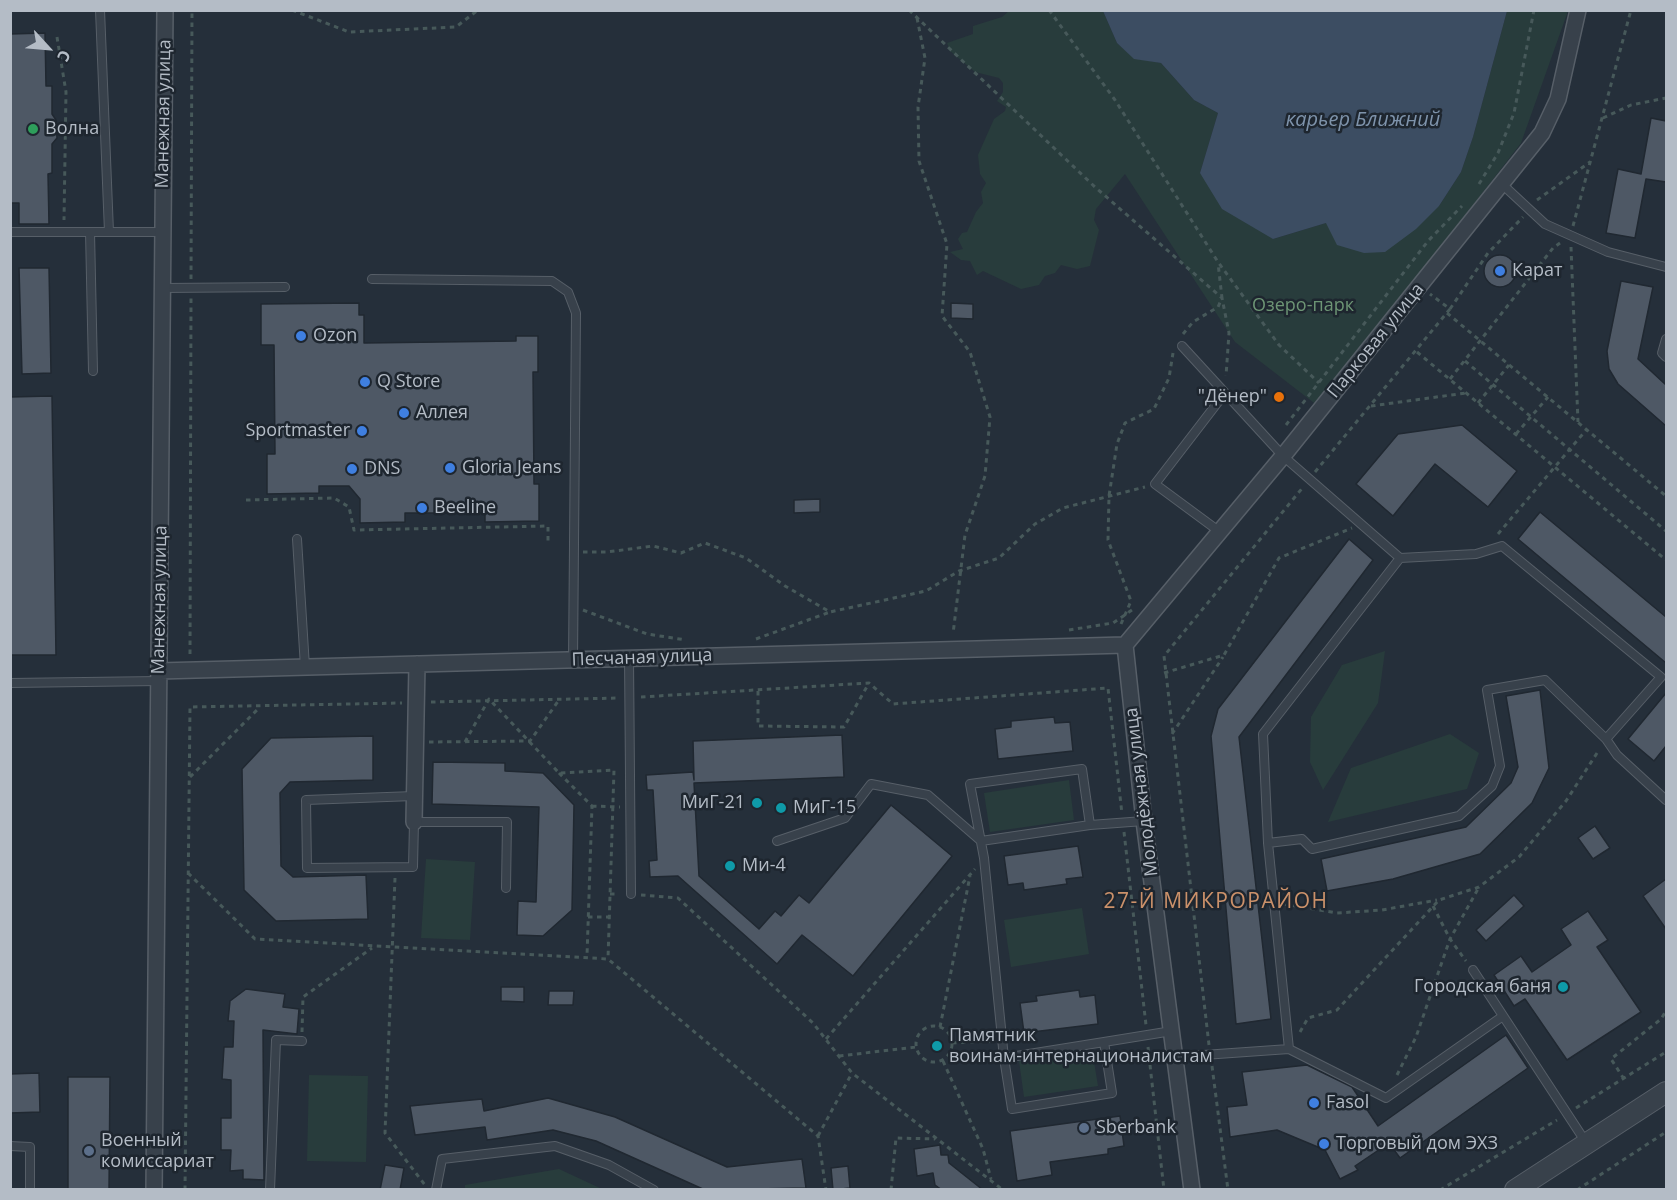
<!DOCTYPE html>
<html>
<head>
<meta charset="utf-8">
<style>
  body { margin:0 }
  #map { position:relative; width:1677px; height:1200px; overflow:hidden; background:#252f3a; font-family:"Open Sans",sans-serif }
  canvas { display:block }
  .frame { position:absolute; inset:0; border:12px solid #b4bcc6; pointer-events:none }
  .north { position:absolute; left:18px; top:18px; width:60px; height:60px; -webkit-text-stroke:4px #1e262f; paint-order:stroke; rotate:116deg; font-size:16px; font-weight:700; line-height:24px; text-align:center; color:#b4bcc6 }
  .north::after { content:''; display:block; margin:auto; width:21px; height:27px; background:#b4bcc6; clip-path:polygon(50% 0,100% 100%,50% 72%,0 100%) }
</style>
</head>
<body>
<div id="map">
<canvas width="1677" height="1200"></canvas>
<div class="frame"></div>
<div class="north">С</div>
</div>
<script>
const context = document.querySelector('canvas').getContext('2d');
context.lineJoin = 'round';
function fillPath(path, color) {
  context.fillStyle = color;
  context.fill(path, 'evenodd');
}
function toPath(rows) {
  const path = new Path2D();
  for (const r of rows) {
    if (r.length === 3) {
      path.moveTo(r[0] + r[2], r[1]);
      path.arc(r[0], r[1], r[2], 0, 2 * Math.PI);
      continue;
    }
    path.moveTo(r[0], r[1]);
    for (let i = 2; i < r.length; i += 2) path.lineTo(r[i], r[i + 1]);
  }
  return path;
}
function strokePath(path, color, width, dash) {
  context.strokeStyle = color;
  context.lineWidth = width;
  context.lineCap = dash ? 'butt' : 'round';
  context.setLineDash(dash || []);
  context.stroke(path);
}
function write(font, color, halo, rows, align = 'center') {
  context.font = font + ' "Open Sans",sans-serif';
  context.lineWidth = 5;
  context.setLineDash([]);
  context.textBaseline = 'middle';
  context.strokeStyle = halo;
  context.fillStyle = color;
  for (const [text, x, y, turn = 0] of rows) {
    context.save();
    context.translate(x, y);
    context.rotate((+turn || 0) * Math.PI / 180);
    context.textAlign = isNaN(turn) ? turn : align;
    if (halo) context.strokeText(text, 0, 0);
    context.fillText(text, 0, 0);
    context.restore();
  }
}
fillPath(toPath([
  [1009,11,1103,11,1117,43,1134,58,1161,63,1194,100,1218,113,1200,173,1273,239,1326,223,1439,206,1461,172,1473,137,1507,11,1568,11,1521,143,1318,406,1235,342,1125,174,1096,209,1094,220,1099,230,1090,266,1077,269,1061,265,1055,273,1045,276,1039,285,1021,289,983,271,977,275,970,261,961,260,950,252,963,249,958,239,962,233,967,232,976,212,983,203,981,192,986,183,980,174,978,155,994,119,1005,111,1006,107,997,101,1003,92,1003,83,999,78,975,72,950,51,947,43,973,34,973,26,1002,17],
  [1385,651,1378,703,1323,790,1310,762,1311,717,1342,665],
  [1450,734,1479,753,1467,789,1328,822,1351,768],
  [1069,780,1074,820,990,832,984,793],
  [426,859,475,862,470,940,421,938],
  [1082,908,1089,954,1011,967,1004,920],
  [1092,1050,1098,1086,1024,1097,1019,1061],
  [309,1075,368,1076,366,1162,307,1161],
  [559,1169,602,1189,465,1189,465,1185]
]), '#283c3c');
fillPath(toPath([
  [1103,11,1507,11,1473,137,1461,172,1439,206,1416,229,1385,252,1364,253,1337,245,1326,223,1273,239,1222,209,1200,173,1218,113,1194,100,1161,63,1134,59,1117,43]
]), '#3c4d62');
const building = toPath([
  [45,33,46,86,52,86,52,114,56,120,57,138,52,144,52,173,48,174,49,224,19,224,19,203,10,203,10,34,45,33],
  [1651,118,1666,121,1666,182,1646,179,1635,238,1606,233,1618,169,1641,174,1651,118],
  [1500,271,16],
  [19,268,49,268,51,373,22,374,19,268],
  [1621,281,1653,287,1638,359,1666,385,1666,426,1618,384,1609,369,1607,351,1621,281],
  [359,303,359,315,364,315,364,343,516,341,516,336,538,336,538,372,533,372,534,484,539,484,539,521,485,522,485,513,405,513,405,522,360,523,360,499,349,486,319,486,319,493,267,494,267,454,275,454,274,345,261,345,261,304,359,303],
  [951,303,973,304,973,319,951,318,951,303],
  [52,396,56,655,11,655,10,397,52,396],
  [1462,425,1517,471,1488,507,1435,464,1393,516,1356,484,1398,434,1462,425],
  [820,499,820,512,794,513,794,500,820,499],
  [1540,512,1666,617,1666,663,1518,539,1540,512],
  [1349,539,1373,560,1239,737,1271,1019,1236,1024,1211,736,1218,709,1349,539],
  [1540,690,1549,768,1532,803,1480,854,1393,879,1327,891,1321,859,1466,827,1511,783,1518,767,1506,696,1540,690],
  [1666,693,1666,746,1654,761,1628,739,1666,693],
  [1054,717,1055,723,1070,722,1073,751,998,759,995,729,1011,727,1011,721,1054,717],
  [842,735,844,777,694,783,699,876,759,929,775,911,781,916,799,895,809,903,891,805,952,856,853,976,802,935,777,964,678,876,650,877,649,861,657,860,653,790,647,790,646,775,693,772,694,780,693,741,842,735],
  [373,736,373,780,290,782,280,793,281,866,293,877,366,875,368,919,276,921,244,890,242,769,271,738,373,736],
  [433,762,505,763,505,771,543,773,574,805,572,910,543,936,517,935,518,901,536,902,539,807,432,804,433,762],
  [1595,826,1610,848,1593,859,1578,838,1595,826],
  [1078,846,1083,877,1066,879,1067,884,1024,890,1023,883,1008,885,1004,856,1078,846],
  [1666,879,1666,929,1643,896,1666,879],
  [1514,895,1524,906,1486,941,1476,930,1514,895],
  [1588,911,1608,940,1597,947,1641,1012,1567,1060,1525,999,1514,1006,1494,975,1521,956,1532,972,1571,945,1561,929,1588,911],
  [501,987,524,987,524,1002,501,1001,501,987],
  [246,989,285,994,283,1007,299,1009,297,1034,263,1030,264,1180,243,1179,243,1170,230,1171,231,1150,221,1150,221,1118,231,1118,231,1080,222,1079,224,1047,233,1047,234,1021,228,1021,230,1001,246,989],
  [1079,990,1080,997,1095,995,1098,1024,1024,1033,1020,1003,1037,1001,1036,996,1079,990],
  [549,991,574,991,573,1005,548,1005,549,991],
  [1506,1035,1528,1068,1400,1158,1389,1143,1355,1166,1358,1170,1340,1179,1325,1150,1277,1130,1230,1137,1227,1107,1247,1105,1242,1072,1307,1065,1352,1087,1378,1126,1506,1035],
  [39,1073,40,1112,10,1113,10,1074,39,1073],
  [68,1077,110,1077,109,1190,68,1190,68,1077],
  [548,1098,615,1117,727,1167,802,1159,806,1188,705,1190,596,1141,553,1130,487,1140,485,1127,415,1135,410,1106,482,1099,484,1111,548,1098],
  [1120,1116,1124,1146,1108,1149,1108,1154,1050,1162,1052,1175,1017,1181,1010,1131,1120,1116],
  [940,1145,941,1155,948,1155,949,1163,983,1190,942,1190,935,1185,933,1173,917,1176,914,1149,940,1145],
  [385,1165,404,1168,400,1190,380,1190,385,1165],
  [848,1166,850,1188,833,1190,831,1168,848,1166]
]);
fillPath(building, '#4e5865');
strokePath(building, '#202831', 1.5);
const service = toPath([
  [100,10,109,232],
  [1503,185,1545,224,1608,252,1666,267],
  [10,232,163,232],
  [90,232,93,371],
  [372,279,552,281,568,292,576,313,573,660],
  [163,288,285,287],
  [1666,339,1662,353,1666,357],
  [1182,346,1283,456,1400,558,1476,554,1502,546,1661,677,1606,739],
  [1220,532,1155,484,1225,393],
  [297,539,305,667],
  [629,658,631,894],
  [10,683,159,681],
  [414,796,306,800,307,868,413,867,414,822,507,822,506,888],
  [777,841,845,818,871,784,928,795,981,841,1090,825,1144,821],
  [1268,843,1302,839,1312,849,1459,816,1492,786,1500,766,1487,690,1545,680,1606,739,1617,755,1666,800],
  [1473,970,1587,1144],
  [1104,1042,1112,1093,1012,1109,1004,1058,1104,1042,1172,1031],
  [1289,1049,1268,843,1263,734,1400,558],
  [1175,1057,1289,1049,1386,1098,1503,1016],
  [1004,1058,984,858,970,784,1082,769,1090,825],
  [10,1146,30,1147,30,1190],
  [270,1190,276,1040,302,1041],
  [436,1190,442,1159,555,1146,609,1165,654,1190]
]);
const minor = toPath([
  [1125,645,1283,456,1542,133,1558,99,1578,10],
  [1125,645,1144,821,1192,1190],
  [159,671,1125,645],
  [414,822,417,664],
  [154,1190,165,10]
]);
const tertiary = toPath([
  [1515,1190,1666,1092]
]);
strokePath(service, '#575f68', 10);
strokePath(minor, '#575f68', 18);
strokePath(tertiary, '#575f68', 22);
strokePath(toPath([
  [292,10,349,32,456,27,478,10],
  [909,10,1095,187,1222,298,1229,333,1226,376],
  [1049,10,1115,100,1218,262,1279,345,1319,383],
  [917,18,925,58,918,107,919,161,947,244,942,316,970,352,990,417,985,476,965,535,953,634],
  [57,37,66,92,64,220],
  [1603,118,1631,105,1666,98],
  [1479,184,1498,153,1514,113,1534,10],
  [1537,200,1590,162],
  [1573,226,1631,10],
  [1571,247,1578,422],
  [191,279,192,10],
  [1450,309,1488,253,1523,217],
  [1447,313,1666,496],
  [1183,334,1193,322,1218,307,1222,298,1218,263],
  [1417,352,1666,560],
  [1465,361,1666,531],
  [1450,379,1553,248,1560,243],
  [1478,403,1509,365],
  [1371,406,1466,393],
  [1286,425,1428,241,1462,206],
  [1516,434,1548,397],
  [1315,472,1450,309,1430,294],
  [246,500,334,498,349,507,354,530,548,526,548,541],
  [1498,534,1587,429],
  [583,552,607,552,653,546,681,553,705,543,746,558,785,586,830,612,926,591,959,571,999,558,1035,524,1063,508,1145,487],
  [583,610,647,634,686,640],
  [1121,624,1131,601,1108,540,1109,496,1117,444,1125,423,1154,409,1169,378,1173,353],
  [1069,630,1113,623,1135,608],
  [756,639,830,612],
  [190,654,191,297],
  [1164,673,1224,655,1279,558,1352,528],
  [758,691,758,726,844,727,869,683],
  [641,697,869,683,893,704,1108,688,1122,814],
  [431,702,620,698],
  [1172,734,1223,657],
  [429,742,530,741,559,700],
  [465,742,489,699,559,773,614,770,608,959],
  [559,773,592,806,587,956],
  [190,777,260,707],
  [592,806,620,807],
  [1124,832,1146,1025],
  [188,873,255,939,608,959,818,1136,826,1190],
  [395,878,385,1133,425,1185],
  [610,894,619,894],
  [641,895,678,898,813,1023,852,1073,1003,1190],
  [1284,904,1337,913,1382,910,1437,900],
  [1433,906,1450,939,1466,961],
  [588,917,609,917],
  [934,1044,18],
  [940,1027,970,876],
  [302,1032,303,997,372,948],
  [1300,1032,1308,1018,1337,1010,1439,900,1479,887,1519,857,1566,801,1599,750],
  [826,1039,975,869],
  [952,1043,993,1041],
  [1209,1045,1164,656,1304,486],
  [1148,1047,1164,1190],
  [839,1056,916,1047],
  [943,1061,983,1149,991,1179],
  [1212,1066,1228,1190],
  [1397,1075,1416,1037,1450,939,1478,889],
  [1624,1079,1611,1059,1661,1019,1666,1011],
  [1576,1108,1666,1052],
  [818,1136,852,1073],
  [185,1190,190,707,402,703],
  [891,1190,896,1138,935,1139],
  [1440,1190,1557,1120],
  [1577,1190,1666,1132]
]), '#47595a', 3, [4.5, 4.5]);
strokePath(service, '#38414b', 8);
strokePath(minor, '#38414b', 15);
strokePath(tertiary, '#38414b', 20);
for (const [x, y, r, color] of [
  [33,129,6,"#2e9e5b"],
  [1500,271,6,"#3f7fe0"],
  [301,336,6,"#3f7fe0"],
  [365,382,6,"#3f7fe0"],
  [1279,397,6,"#e8710a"],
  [404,413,6,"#3f7fe0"],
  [362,431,6,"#3f7fe0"],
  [450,468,6,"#3f7fe0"],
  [352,469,6,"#3f7fe0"],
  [422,508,6,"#3f7fe0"],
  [757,803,6,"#0f9aa8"],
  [781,808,6,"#0f9aa8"],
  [730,866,6,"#0f9aa8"],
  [1563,987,6,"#0f9aa8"],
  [937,1046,6,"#0f9aa8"],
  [1314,1103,6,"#3f7fe0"],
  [1084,1128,6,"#5c6f8a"],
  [1324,1144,6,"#3f7fe0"],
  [89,1151,6,"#5c6f8a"]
]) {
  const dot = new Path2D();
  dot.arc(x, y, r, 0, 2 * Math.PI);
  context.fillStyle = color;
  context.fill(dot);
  strokePath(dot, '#1e262f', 2);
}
write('18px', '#b4bcc6', '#1e262f', [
  ["Манежная улица",164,114,-89],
  ["Парковая улица",1376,341,-51],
  ["Манежная улица",160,600,-89],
  ["Песчаная улица",642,658,-2],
  ["Молодёжная улица",1142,792,-97]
]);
write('18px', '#b4bcc6', '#1e262f', [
  ["Волна",45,129],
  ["Карат",1512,271],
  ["Ozon",313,336],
  ["Q Store",377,382],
  ["\"Дёнер\"",1267,397,"right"],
  ["Аллея",416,413],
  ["Sportmaster",350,431,"right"],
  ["Gloria Jeans",462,468],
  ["DNS",364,469],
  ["Beeline",434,508],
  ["МиГ-21",745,803,"right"],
  ["МиГ-15",793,808],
  ["Ми-4",742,866],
  ["Городская баня",1551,987,"right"],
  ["Памятник",949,1036],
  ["воинам-интернационалистам",949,1057],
  ["Fasol",1326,1103],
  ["Sberbank",1096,1128],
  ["Военный",101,1141],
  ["комиссариат",101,1162],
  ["Торговый дом ЭХЗ",1336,1144]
], 'left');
write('18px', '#6d9575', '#1e262f', [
  ["Озеро-парк",1303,306]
]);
write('italic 20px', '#7e93ab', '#1e262f', [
  ["карьер Ближний",1363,120]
]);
context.letterSpacing = '1.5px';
write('21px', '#cb916a', '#1e262f', [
  ["27-Й МИКРОРАЙОН",1216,902]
]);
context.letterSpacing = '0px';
</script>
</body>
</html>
